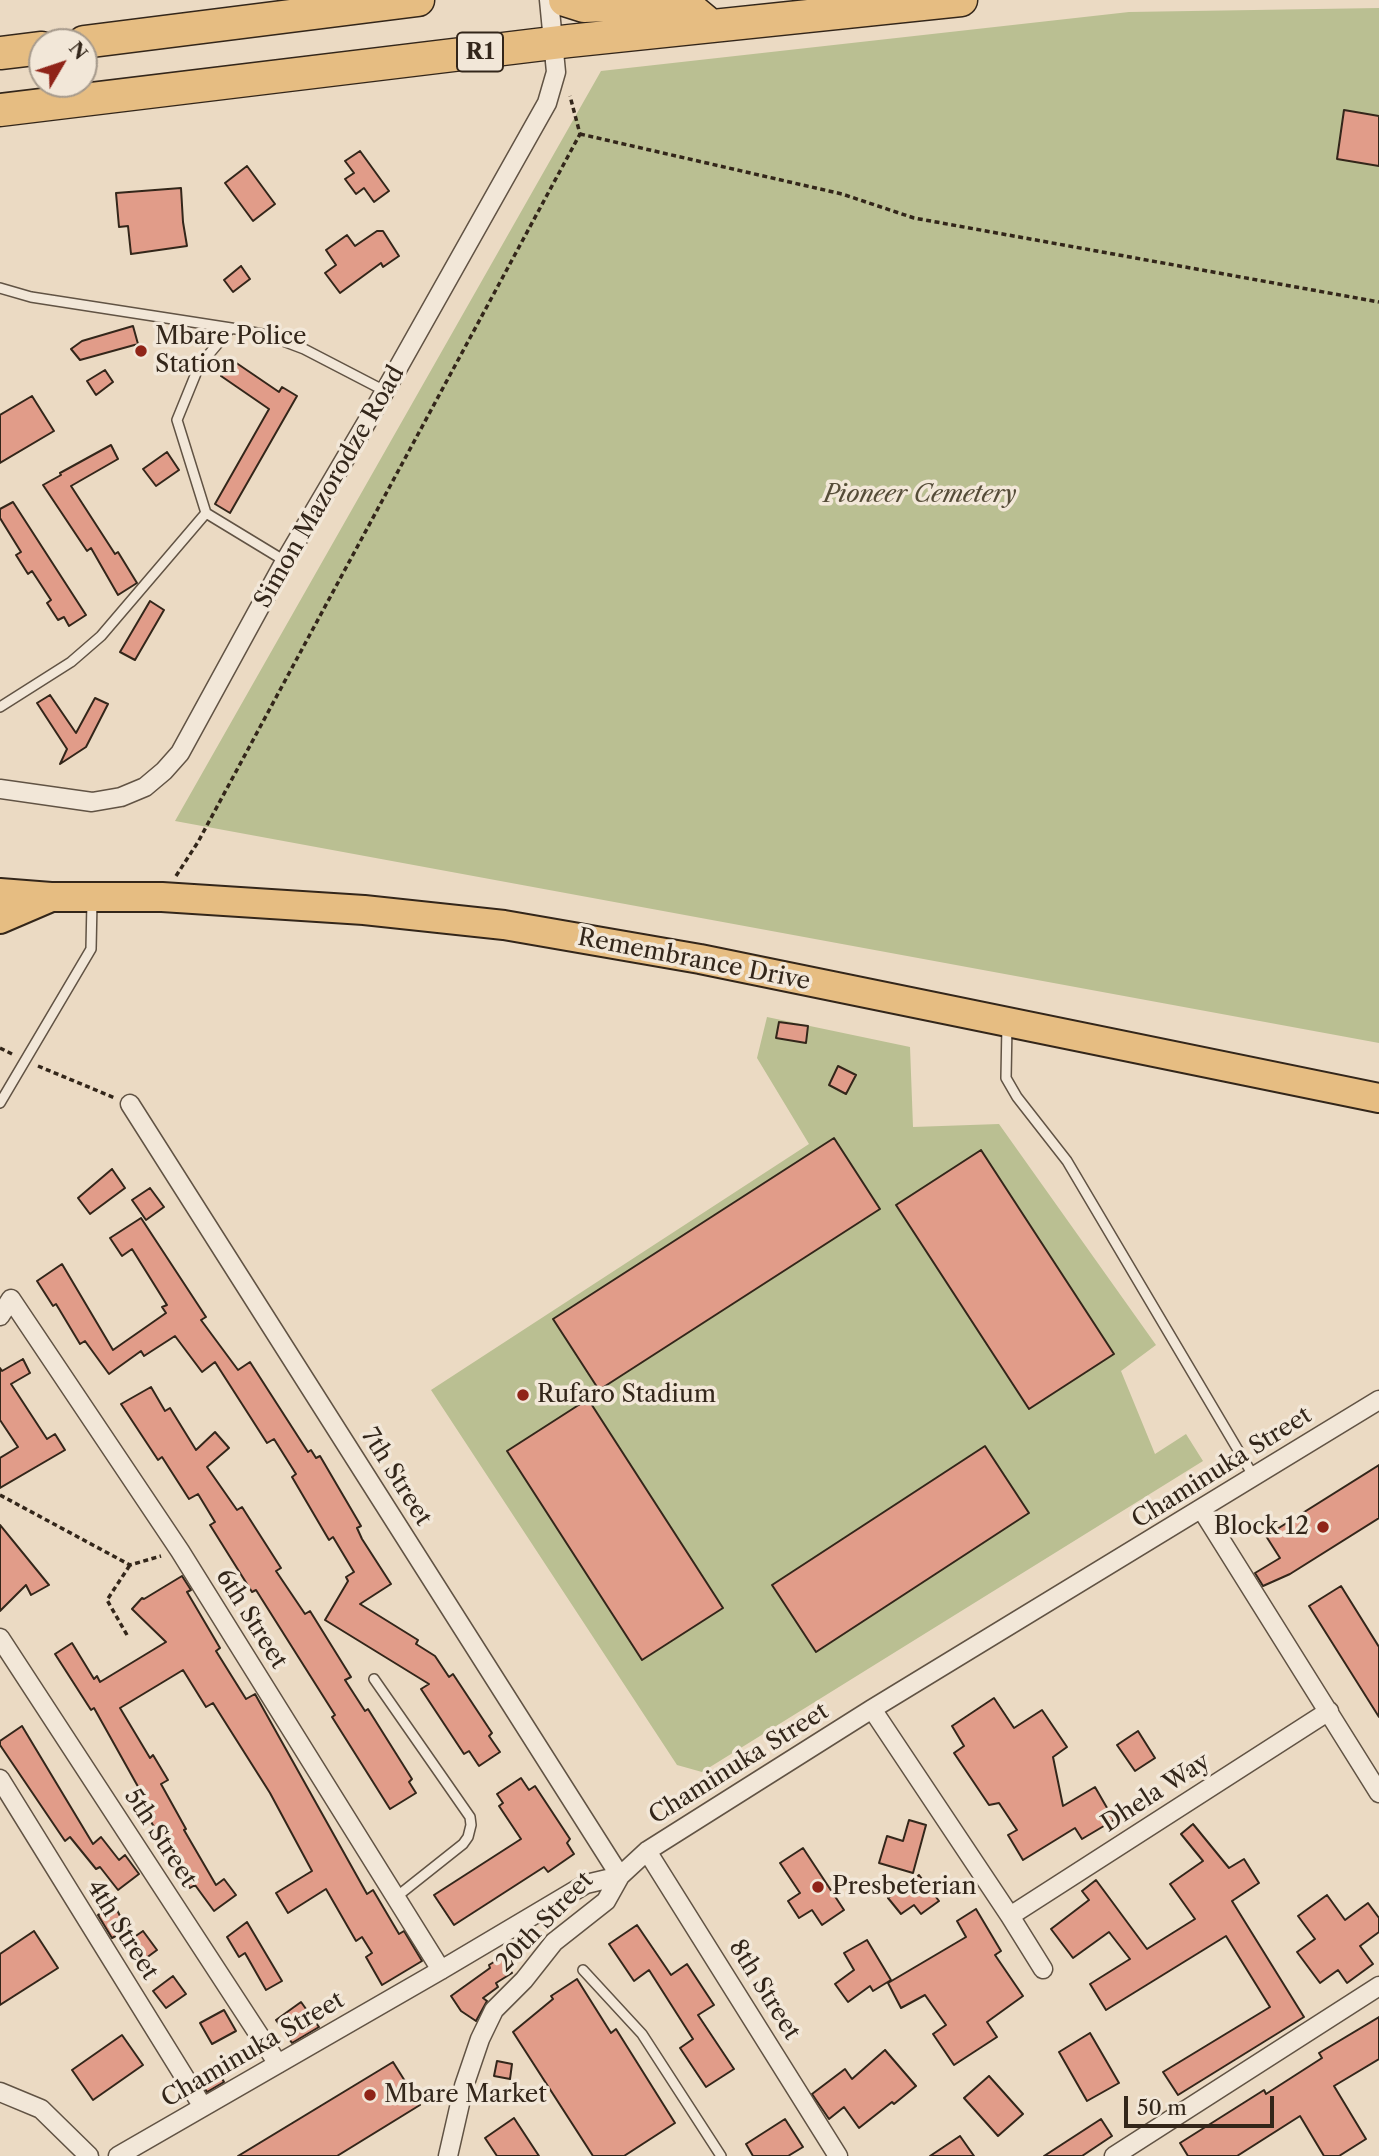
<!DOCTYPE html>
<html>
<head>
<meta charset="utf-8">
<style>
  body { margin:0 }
  #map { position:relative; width:1379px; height:2156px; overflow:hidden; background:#ebdac3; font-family:"Libre Caslon Text",serif }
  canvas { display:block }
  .north { position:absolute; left:28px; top:28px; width:70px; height:70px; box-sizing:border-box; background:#f2e7d8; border:2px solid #a69a8c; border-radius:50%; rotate:51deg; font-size:19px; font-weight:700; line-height:28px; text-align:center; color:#33261a }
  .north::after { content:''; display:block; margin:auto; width:24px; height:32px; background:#8f2418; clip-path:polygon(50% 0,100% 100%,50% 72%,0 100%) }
  .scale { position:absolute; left:1124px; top:2096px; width:150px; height:32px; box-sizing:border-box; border:4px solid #33261a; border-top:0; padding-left:9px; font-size:21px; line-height:24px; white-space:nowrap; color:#33261a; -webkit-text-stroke:5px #f2e7d8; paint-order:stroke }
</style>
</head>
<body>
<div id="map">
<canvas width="1379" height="2156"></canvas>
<div class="north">N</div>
<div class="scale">50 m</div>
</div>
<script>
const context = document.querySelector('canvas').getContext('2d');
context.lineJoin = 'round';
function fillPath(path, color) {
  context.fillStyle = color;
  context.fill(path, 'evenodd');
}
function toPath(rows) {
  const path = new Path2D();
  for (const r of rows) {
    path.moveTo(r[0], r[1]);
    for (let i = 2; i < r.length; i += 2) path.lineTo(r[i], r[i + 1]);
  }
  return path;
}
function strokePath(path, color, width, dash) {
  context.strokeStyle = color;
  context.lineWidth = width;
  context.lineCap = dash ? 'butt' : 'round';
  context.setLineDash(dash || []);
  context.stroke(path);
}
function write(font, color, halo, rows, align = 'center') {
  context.font = font + ' "Libre Caslon Text",serif';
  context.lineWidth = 7;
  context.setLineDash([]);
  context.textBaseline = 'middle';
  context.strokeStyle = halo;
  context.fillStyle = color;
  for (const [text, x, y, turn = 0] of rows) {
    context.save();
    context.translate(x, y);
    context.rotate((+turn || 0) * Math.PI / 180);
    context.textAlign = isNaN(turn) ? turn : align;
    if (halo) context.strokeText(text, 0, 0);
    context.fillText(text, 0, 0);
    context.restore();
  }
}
fillPath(toPath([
  [1379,8,1379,1043,175,821,601,71,1129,12],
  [767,1017,910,1047,913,1127,999,1124,1156,1345,1121,1371,1155,1454,1186,1434,1203,1461,702,1772,677,1765,431,1390,809,1144,757,1058]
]), '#babf92');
const building = toPath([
  [1344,110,1379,116,1379,166,1337,159,1344,110],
  [360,151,389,191,374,202,364,188,356,194,345,179,354,173,345,161,360,151],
  [247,166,275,204,253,221,225,183,247,166],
  [181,188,183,222,187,246,131,254,128,226,119,227,116,193,181,188],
  [377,231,383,231,399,256,383,267,381,263,340,293,325,273,336,265,326,250,347,235,355,246,377,231],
  [241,266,250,279,233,292,224,280,241,266],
  [133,326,138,344,80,360,71,349,82,341,133,326],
  [232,360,279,392,282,387,297,396,230,513,215,504,269,409,221,376,232,360],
  [105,370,113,382,96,395,87,381,105,370],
  [32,396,54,431,0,463,0,415,32,396],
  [111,445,118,459,71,486,115,554,118,552,137,583,118,595,91,548,87,551,43,485,61,475,60,473,111,445],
  [167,452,179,470,156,486,143,469,167,452],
  [13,502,86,615,69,626,64,617,58,620,47,603,51,600,32,571,28,574,16,555,21,552,0,518,0,509,13,502],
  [150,601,164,610,135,660,120,652,150,601],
  [50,695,76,733,95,698,108,704,86,747,60,764,67,749,37,703,50,695],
  [779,1022,808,1026,806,1043,776,1038,779,1022],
  [838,1066,856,1075,846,1094,829,1085,838,1066],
  [834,1138,880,1209,599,1390,553,1319,834,1138],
  [981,1150,1114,1354,1029,1409,896,1205,981,1150],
  [112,1169,125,1188,90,1214,78,1198,112,1169],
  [150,1188,164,1207,146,1220,132,1200,150,1188],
  [141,1218,206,1317,201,1320,238,1370,250,1362,308,1452,311,1450,316,1458,320,1456,361,1526,357,1528,362,1539,391,1584,360,1604,418,1640,416,1644,435,1656,449,1677,453,1674,492,1733,489,1736,500,1752,479,1766,469,1751,464,1754,421,1689,429,1684,325,1620,348,1581,346,1577,354,1572,333,1537,329,1540,292,1477,296,1474,274,1439,267,1443,215,1362,202,1372,175,1336,144,1356,141,1351,109,1374,85,1341,80,1344,56,1304,53,1306,37,1281,62,1264,113,1350,166,1313,162,1307,167,1305,132,1249,122,1256,110,1238,141,1218],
  [23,1359,30,1373,11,1384,47,1439,55,1434,65,1450,0,1488,0,1458,18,1447,0,1420,0,1368,2,1371,23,1359],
  [151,1387,165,1411,170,1408,196,1450,215,1432,229,1448,207,1467,237,1510,242,1507,281,1568,276,1571,305,1614,310,1611,351,1677,345,1680,365,1711,368,1709,412,1779,409,1782,416,1793,390,1809,332,1717,335,1715,256,1590,252,1592,210,1525,215,1522,198,1494,189,1499,162,1457,158,1460,121,1404,151,1387],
  [588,1399,723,1608,642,1660,507,1451,588,1399],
  [985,1446,1029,1513,816,1652,772,1585,985,1446],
  [1379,1465,1379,1518,1290,1574,1263,1586,1255,1573,1280,1558,1266,1536,1379,1465],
  [0,1525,49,1585,31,1595,26,1585,0,1611,0,1525],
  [182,1576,191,1590,187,1592,220,1648,216,1651,246,1699,255,1694,367,1894,373,1890,399,1934,404,1931,422,1961,382,1985,366,1957,372,1953,362,1937,356,1941,326,1889,288,1913,276,1893,312,1871,270,1793,213,1703,206,1707,183,1670,120,1708,150,1758,153,1755,168,1780,161,1784,186,1829,184,1830,216,1885,224,1879,236,1895,214,1911,195,1885,190,1888,150,1820,155,1817,94,1708,91,1710,55,1654,72,1643,94,1679,97,1676,100,1682,166,1642,132,1609,142,1598,144,1599,182,1576],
  [1341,1586,1379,1647,1379,1717,1309,1606,1341,1586],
  [994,1698,1014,1728,1042,1710,1067,1747,1053,1757,1063,1806,1095,1787,1114,1820,1082,1839,1075,1828,1023,1860,1008,1835,1017,1830,999,1803,989,1805,954,1753,964,1746,952,1726,994,1698],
  [22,1726,93,1844,101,1837,119,1860,125,1855,139,1874,118,1890,100,1867,96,1869,70,1837,65,1841,0,1745,0,1741,22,1726],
  [1138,1731,1155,1758,1135,1771,1117,1745,1138,1731],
  [521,1778,529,1790,535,1786,570,1839,567,1843,574,1854,548,1872,544,1867,454,1925,434,1895,521,1839,499,1806,503,1803,497,1794,521,1778],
  [909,1820,926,1825,913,1873,879,1863,887,1836,903,1841,909,1820],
  [1193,1824,1229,1868,1244,1859,1259,1883,1232,1901,1304,2017,1178,2095,1163,2072,1270,2007,1226,1936,1106,2010,1090,1984,1130,1959,1109,1932,1073,1958,1051,1929,1089,1900,1082,1891,1096,1880,1147,1949,1195,1919,1170,1884,1203,1861,1181,1834,1193,1824],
  [803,1848,844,1910,822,1925,812,1910,799,1918,788,1901,800,1893,780,1863,803,1848],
  [919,1875,939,1901,921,1914,914,1905,901,1914,888,1898,919,1875],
  [1327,1895,1345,1920,1368,1903,1379,1918,1379,1932,1360,1946,1373,1964,1347,1983,1338,1970,1320,1983,1297,1952,1315,1939,1298,1916,1327,1895],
  [115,1906,127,1930,112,1938,98,1915,115,1906],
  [976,1909,1001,1951,995,1955,1023,1996,987,2022,997,2037,954,2065,933,2034,946,2025,925,1995,901,2008,888,1983,966,1937,957,1921,976,1909],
  [247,1922,282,1981,266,1990,245,1953,239,1957,227,1937,247,1922],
  [637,1925,671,1975,687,1964,714,2005,698,2015,734,2069,706,2087,680,2048,693,2039,649,1970,634,1981,609,1944,637,1925],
  [34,1931,58,1968,0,2005,0,1954,34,1931],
  [143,1931,157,1950,138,1964,124,1944,143,1931],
  [867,1940,891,1980,873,1991,870,1986,848,2002,835,1984,854,1970,844,1953,867,1940],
  [502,1957,512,1973,496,1983,498,1987,483,1998,487,2001,476,2021,461,2011,451,1996,490,1968,489,1965,502,1957],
  [173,1976,186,1994,166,2008,153,1991,173,1976],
  [577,1979,611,2033,616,2029,675,2123,624,2156,593,2156,513,2032,553,1999,551,1996,577,1979],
  [301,2002,319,2027,292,2043,276,2020,301,2002],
  [224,2010,236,2031,212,2044,200,2023,224,2010],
  [1379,2017,1379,2059,1334,2086,1366,2139,1339,2156,1324,2156,1300,2116,1237,2156,1188,2156,1180,2143,1264,2090,1266,2094,1322,2058,1319,2053,1379,2017],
  [1090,2033,1119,2083,1087,2101,1059,2052,1090,2033],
  [122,2035,143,2065,93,2100,72,2070,122,2035],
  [885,2050,916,2086,894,2104,892,2102,859,2128,844,2107,829,2119,812,2094,845,2069,852,2079,885,2050],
  [497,2061,512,2064,510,2079,494,2076,497,2061],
  [393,2062,420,2105,337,2156,238,2156,393,2062],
  [215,2066,224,2082,207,2092,198,2077,215,2066],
  [989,2076,1023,2114,998,2136,964,2098,989,2076],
  [514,2118,539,2156,497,2156,485,2138,514,2118],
  [785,2119,803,2147,788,2156,753,2156,746,2144,785,2119],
  [1101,2119,1112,2136,1082,2156,1044,2156,1101,2119],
  [960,2136,974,2156,930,2156,960,2136]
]);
fillPath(building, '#e19c89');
strokePath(building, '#33261a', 2);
const lane = toPath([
  [0,288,31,297,231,328],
  [206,513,177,420,199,366,231,328,267,335,304,349,385,391],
  [0,707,71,662,101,636,206,513,285,561],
  [1007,1025,1006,1078,1017,1097,1067,1161,1254,1477],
  [0,1103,91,949,92,902],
  [374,1679,470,1817,471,1825,468,1837,463,1844,395,1898],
  [583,1970,642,2034,721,2156]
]);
const street = toPath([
  [0,789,92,802,121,797,145,787,164,771,180,753,285,561,385,391,547,103,556,72,549,0],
  [130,1104,620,1876,606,1901,554,1942,524,1980,494,2010,480,2039,464,2086,448,2156],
  [0,1316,11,1299,180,1551,441,1970],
  [1202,1510,1379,1793],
  [0,1638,278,2064],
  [872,1709,1010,1916,1043,1969],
  [0,1779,203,2107],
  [647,1851,838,2156],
  [1010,1916,1329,1711],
  [0,2092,41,2109,89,2156],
  [118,2156,441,1970,586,1884,620,1876,647,1851,872,1709,1379,1400],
  [1114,2156,1379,1986]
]);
const primary = toPath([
  [0,893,51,897,162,897,364,910,504,925,700,959,1379,1098],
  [0,919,49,898]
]);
const highway = toPath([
  [565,0,584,6,679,2,687,6,711,26],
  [84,42,418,0],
  [0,53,42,48],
  [0,110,569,41,961,0]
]);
strokePath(lane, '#615344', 12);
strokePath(street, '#615344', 21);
strokePath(primary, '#33261a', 32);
strokePath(highway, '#33261a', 35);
strokePath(toPath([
  [580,134,842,194,914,218,1379,302],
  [176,876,198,842,580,134,570,96],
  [0,1048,12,1054],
  [38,1066,115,1098],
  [0,1495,130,1565,161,1556],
  [127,1635,107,1600,130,1565]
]), '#33261a', 3.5, [5, 3.5]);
strokePath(lane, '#f2e7d8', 9);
strokePath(street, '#f2e7d8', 18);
strokePath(primary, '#e6bd82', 28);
strokePath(highway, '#e6bd82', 32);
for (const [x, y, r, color] of [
  [141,351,7,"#8f2418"],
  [523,1395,7,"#8f2418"],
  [1323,1527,7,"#8f2418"],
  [818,1887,7,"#8f2418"],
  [370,2095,7,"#8f2418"]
]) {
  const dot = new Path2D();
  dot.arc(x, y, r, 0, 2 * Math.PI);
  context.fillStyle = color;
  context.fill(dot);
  strokePath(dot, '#f2e7d8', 2.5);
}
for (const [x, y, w] of [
  [480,52,46]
]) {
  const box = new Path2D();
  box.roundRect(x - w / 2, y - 19.5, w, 39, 5);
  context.fillStyle = '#f2e7d8';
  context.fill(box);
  strokePath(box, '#33261a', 2);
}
write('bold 23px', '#33261a', null, [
  ["R1",480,52]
]);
write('24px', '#33261a', '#f2e7d8', [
  ["Mbare Police",155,337],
  ["Station",155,365],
  ["Rufaro Stadium",537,1395],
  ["Block 12",1309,1527,"right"],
  ["Presbeterian",832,1887],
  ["Mbare Market",384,2095]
], 'left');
write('24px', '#33261a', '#f2e7d8', [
  ["Simon Mazorodze Road",330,487,-60],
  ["Remembrance Drive",694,960,11],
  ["Chaminuka Street",1222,1468,-32],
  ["7th Street",396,1477,58],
  ["6th Street",251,1619,58],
  ["Chaminuka Street",739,1764,-32],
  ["Dhela Way",1156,1793,-33],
  ["5th Street",160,1838,57],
  ["20th Street",545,1922,-46],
  ["4th Street",122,1930,58],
  ["8th Street",764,1990,58],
  ["Chaminuka Street",253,2050,-30]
]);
write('italic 24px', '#554c38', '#f2e7d8', [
  ["Pioneer Cemetery",920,495]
]);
</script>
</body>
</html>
